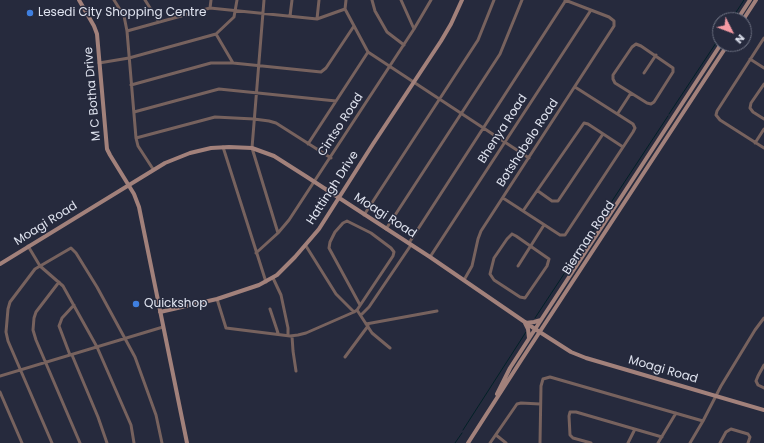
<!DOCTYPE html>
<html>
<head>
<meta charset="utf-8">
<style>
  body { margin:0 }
  #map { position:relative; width:764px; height:443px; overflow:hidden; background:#262a3d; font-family:Poppins,sans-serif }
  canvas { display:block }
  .north { position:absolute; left:712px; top:12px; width:40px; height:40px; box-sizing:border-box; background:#262a3d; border:1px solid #707484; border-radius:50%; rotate:132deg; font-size:11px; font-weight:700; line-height:16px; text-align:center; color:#dfe3ef }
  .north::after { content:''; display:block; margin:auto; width:14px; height:18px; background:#f49aa3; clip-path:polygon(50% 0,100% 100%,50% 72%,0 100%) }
</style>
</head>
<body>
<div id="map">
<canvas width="764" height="443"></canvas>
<div class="north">N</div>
</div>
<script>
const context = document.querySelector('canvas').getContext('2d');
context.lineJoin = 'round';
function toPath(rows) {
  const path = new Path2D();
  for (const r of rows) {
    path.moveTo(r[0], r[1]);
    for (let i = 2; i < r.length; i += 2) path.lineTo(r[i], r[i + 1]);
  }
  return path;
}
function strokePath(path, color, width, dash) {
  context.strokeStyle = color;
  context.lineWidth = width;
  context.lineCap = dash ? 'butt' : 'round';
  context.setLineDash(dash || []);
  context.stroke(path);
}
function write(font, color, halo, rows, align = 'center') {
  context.font = font + ' Poppins,sans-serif';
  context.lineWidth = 3;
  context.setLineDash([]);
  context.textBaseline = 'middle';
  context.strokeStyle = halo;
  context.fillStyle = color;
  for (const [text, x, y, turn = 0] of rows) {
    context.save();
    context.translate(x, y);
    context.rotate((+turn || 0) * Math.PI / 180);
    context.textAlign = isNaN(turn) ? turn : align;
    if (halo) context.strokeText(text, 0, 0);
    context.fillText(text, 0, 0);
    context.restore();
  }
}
strokePath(toPath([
  [731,20,744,0],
  [669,114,720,37],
  [535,318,668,116],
  [463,430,526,332],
  [455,443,462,433]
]), '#032127', 1);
strokePath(toPath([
  [114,0,124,16,127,31,136,138,138,146,153,169],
  [145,0,159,22],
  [264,0,252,148,278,233],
  [346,0,345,9,368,52,529,158],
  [372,0,375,11,387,32,404,45],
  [401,0,414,29],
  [210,8,211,0],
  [290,16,292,0],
  [317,19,319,0],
  [127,31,210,8,317,19,345,9],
  [216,34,233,63],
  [764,38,717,111,716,115,720,120,764,148],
  [636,44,641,46,673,68,673,72,654,102,651,104,647,103,615,83,613,79,613,75,632,47,636,44],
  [750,59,764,68],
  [99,63,129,58,216,34,234,17,237,0],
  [644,73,656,55],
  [764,84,751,103,750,108,753,112,764,119],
  [131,85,211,63,233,63,321,72,326,68,354,26],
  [134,112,219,89,336,101],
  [618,113,631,93],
  [136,138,215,117,254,119,269,121,276,123,331,158],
  [755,143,764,129],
  [308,144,368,52],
  [223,147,266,282],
  [538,191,552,201,558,201,603,134],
  [503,198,560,235,565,235,633,132,635,128,633,124,575,87],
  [523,211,584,123,588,124,623,147],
  [364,215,478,40,494,0],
  [386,229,500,54,522,0],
  [512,234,516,236,549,259,547,266,525,298,520,297,494,280,490,274,494,258,507,239,512,234],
  [409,243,566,0],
  [28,246,40,266,63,286,97,347,131,425,134,443],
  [306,246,336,294,354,312,357,310,372,333,390,348],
  [256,253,278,233,289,220,414,29,431,0],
  [430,257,591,10],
  [518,266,544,225],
  [273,278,281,295,288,328,288,335],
  [464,280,472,266,478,239,481,231,614,26,614,21,609,17,565,0],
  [59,282,36,312,34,318,33,330,36,340,80,443],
  [217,299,226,328,290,336,298,335,306,333,354,312],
  [270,309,278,333],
  [357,310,393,256,394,252,391,248,371,233,347,221,343,223,335,232,330,242,329,248,360,305],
  [361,315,369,307,411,245],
  [366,324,437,311],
  [292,336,293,351,296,371],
  [70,355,59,326,62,318,74,305],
  [72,355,98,417,107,443],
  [345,357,368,326],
  [764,365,758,376,756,381,758,385,764,388],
  [0,376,163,327],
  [0,392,22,443],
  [496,435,506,443],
  [52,443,8,341,6,332,8,309,10,302,35,269,71,248,76,253,97,287,135,357,156,415,162,443],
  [490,443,517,404,521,403,540,404],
  [540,443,541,386,543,379,550,377,703,421],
  [591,443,573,438,570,435,569,416,570,412,576,412,662,437],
  [628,443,635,429],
  [658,443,676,413],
  [690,443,703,421,721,386,755,330,764,318],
  [720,443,726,432,731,429,748,434,750,437,748,443]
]), '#77625e', 3);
strokePath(toPath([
  [79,0,94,26,97,34,107,149,110,155,134,194,139,207,187,443],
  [737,20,750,0],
  [743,20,756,0],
  [0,264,165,163,190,153,211,148,229,147,252,148,274,156,307,177,430,257,535,329,571,352,586,358,764,410],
  [160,312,217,299,259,285,277,275,295,257,319,229,373,144,441,41,451,24,462,0],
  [525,323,528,329,529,338],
  [525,323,534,322,541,320],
  [497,394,510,368,541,320,721,44],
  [468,443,520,362,728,44]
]), '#a2817b', 4);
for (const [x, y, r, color] of [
  [30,13,4,"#3f7fe0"],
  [136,304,4,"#3f7fe0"]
]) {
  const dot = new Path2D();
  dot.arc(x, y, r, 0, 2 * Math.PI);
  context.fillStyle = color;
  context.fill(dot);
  strokePath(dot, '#262a3d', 1.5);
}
write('12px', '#dfe3ef', '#262a3d', [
  ["Lesedi City Shopping Centre",38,13],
  ["Quickshop",144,304]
], 'left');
write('12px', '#dfe3ef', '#262a3d', [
  ["M C Botha Drive",93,94,-95],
  ["Cintso Road",341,125,-57],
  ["Bhenya Road",503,129,-57],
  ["Botshabelo Road",528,143,-57],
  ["Hattingh Drive",333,188,-57],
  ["Moagi Road",385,216,33],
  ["Moagi Road",46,224,-32],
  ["Bierman Road",589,238,-57],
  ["Moagi Road",663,370,16]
]);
</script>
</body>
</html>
